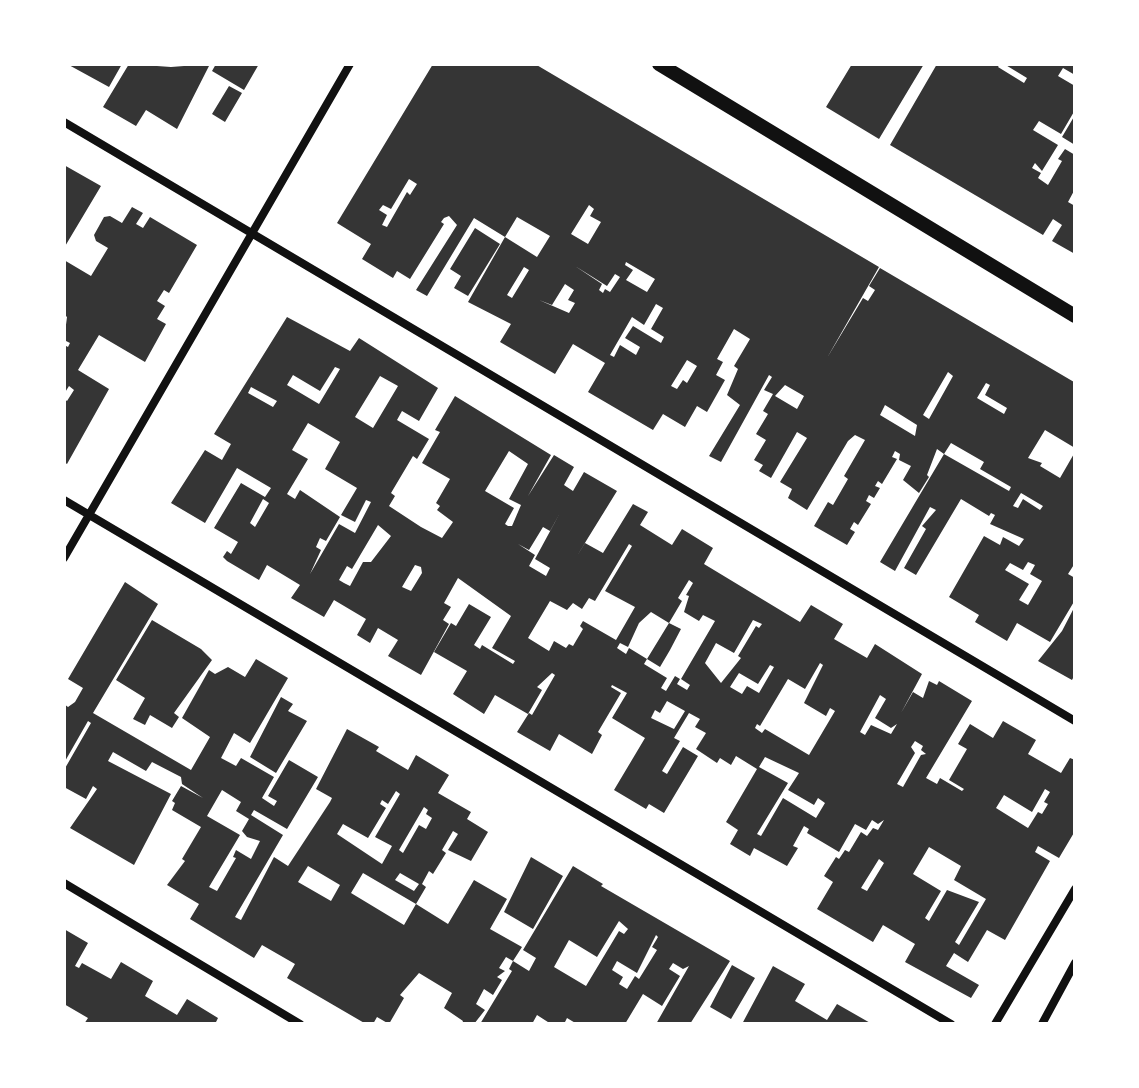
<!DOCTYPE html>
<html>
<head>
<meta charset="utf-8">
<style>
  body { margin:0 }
  #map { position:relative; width:1139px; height:1088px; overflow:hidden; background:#fff; font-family:"Work Sans",sans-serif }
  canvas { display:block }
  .frame { position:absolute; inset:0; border:66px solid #fff; pointer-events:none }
</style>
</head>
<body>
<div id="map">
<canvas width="1139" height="1088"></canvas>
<div class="frame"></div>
</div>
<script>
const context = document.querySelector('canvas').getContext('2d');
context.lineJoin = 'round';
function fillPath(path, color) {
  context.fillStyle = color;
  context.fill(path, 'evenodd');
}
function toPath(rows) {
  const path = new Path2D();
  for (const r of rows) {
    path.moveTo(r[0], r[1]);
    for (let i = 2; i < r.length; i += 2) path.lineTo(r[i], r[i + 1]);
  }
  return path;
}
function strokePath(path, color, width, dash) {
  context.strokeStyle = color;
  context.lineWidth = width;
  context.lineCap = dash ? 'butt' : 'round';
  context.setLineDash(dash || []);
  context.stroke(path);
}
fillPath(toPath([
  [67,64,122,64,109,87],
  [129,64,171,67,210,64,177,129,146,110,136,126,103,107],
  [216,64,259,64,244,90,212,71],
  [433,64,535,64,879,267,827,358,863,298,868,301,875,290,869,286,880,268,1074,382,1075,448,1045,430,1028,458,1042,463,1040,466,1060,478,1075,452,1075,563,1068,574,1075,578,1075,600,1050,642,1017,623,1007,641,975,622,979,615,949,597,984,536,1000,545,1003,537,1019,546,1024,539,990,524,995,515,991,513,989,516,961,499,916,575,904,568,926,529,922,526,936,510,930,507,895,571,880,562,944,454,1009,491,1011,487,980,469,984,462,951,443,944,454,937,449,927,475,929,477,919,493,903,480,911,466,899,460,900,454,895,451,892,457,897,459,882,484,878,481,875,486,880,488,874,498,869,495,866,501,871,504,858,525,854,522,850,529,855,532,847,545,814,526,828,502,833,505,848,479,844,476,865,440,855,435,848,441,807,510,788,498,792,489,780,482,807,438,797,432,771,478,759,471,763,465,754,460,766,440,756,434,768,414,763,411,773,394,764,390,772,377,769,375,721,462,709,456,740,405,727,395,738,369,734,366,750,339,734,329,717,359,723,362,716,375,725,380,707,412,697,406,685,427,663,414,653,430,588,392,605,363,573,344,555,374,500,342,511,324,468,302,505,237,474,218,427,296,416,290,457,225,449,216,444,218,441,222,444,224,410,279,397,271,393,278,362,259,371,244,337,223],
  [409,179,417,184,410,195,407,192,387,227,382,225,387,215,379,210,383,205,391,209],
  [589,205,594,209,590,216,601,222,588,244,571,234],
  [517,217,550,236,537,257,505,237],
  [626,262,655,279,647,292,626,280,633,270,625,265],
  [575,266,607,286,615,274,620,277,610,292,605,289,603,293,599,290,602,284],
  [524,267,529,270,512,298,507,295],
  [565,284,574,290,568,300,575,303,569,313,539,300,552,305],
  [656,304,663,308,651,329,664,337,661,343,633,326,625,338,640,347,636,355,620,345,614,357,610,355,632,317,644,325],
  [687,360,697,366,687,383,683,380,677,389,671,386],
  [948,372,953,376,929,419,923,415],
  [986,383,990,385,985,395,1007,408,1004,414,977,398],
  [785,385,804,396,797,409,775,396],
  [885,405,917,425,915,436,880,415],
  [1021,493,1043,506,1040,510,1023,499,1018,508,1013,506],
  [1028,562,1035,565,1030,574,1042,581,1028,605,1019,600,1029,584,1005,570,1010,563,1023,570],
  [852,64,924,64,879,139,826,107],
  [937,64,1000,64,998,67,1024,83,1027,78,1004,64,1075,64,1075,75,1063,68,1058,76,1075,86,1075,110,1061,134,1039,121,1033,130,1058,145,1042,171,1035,163,1032,168,1041,173,1038,178,1048,185,1062,161,1058,159,1065,149,1075,155,1075,189,1068,202,1075,206,1075,254,1052,241,1062,225,1053,219,1043,235,890,145],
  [229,86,242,93,225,122,212,114],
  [1075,115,1075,145,1062,137],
  [64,165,101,186,64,248],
  [132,207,143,213,136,224,143,228,150,217,197,245,169,293,164,290,157,301,165,306,157,319,166,324,145,362,99,335,78,370,109,389,67,464,64,462,64,399,67,401,74,390,69,386,64,394,64,345,68,347,70,343,64,340,67,317,64,314,64,260,91,276,108,248,96,241,94,235,104,217,110,216,122,223],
  [475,228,500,244,468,296,454,288,461,276,450,269],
  [287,317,350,351,359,338,438,388,419,421,402,411,397,420,429,439,417,459,413,456,391,493,395,496,389,506,421,527,442,538,453,522,437,510,440,506,436,503,450,479,422,463,440,432,435,430,455,396,551,455,528,496,554,455,574,467,564,485,573,491,584,472,617,491,575,559,585,543,603,553,633,504,648,512,640,525,672,545,682,529,713,548,704,564,790,616,800,622,811,605,843,624,834,639,867,658,875,644,922,674,901,713,913,692,923,698,929,681,937,685,939,681,972,701,926,778,937,784,940,778,962,791,964,789,949,780,967,749,958,744,970,724,993,738,1003,721,1036,740,1028,754,1061,773,1070,758,1075,760,1075,831,1059,858,1038,846,1035,852,1050,861,1005,940,987,930,968,962,954,953,946,966,979,985,971,998,905,962,915,944,883,925,873,942,817,909,833,882,824,876,836,857,839,859,845,850,849,852,861,832,867,836,873,828,878,830,884,820,878,824,872,820,866,830,855,824,839,852,807,833,809,829,804,826,793,846,798,848,787,866,754,848,750,856,730,844,738,830,726,822,757,769,736,756,731,765,720,758,717,763,696,749,706,733,695,727,700,719,689,713,674,738,680,741,662,771,667,774,683,747,698,756,664,813,649,804,646,809,614,790,645,738,612,718,627,693,612,685,611,687,621,693,598,732,602,735,592,754,559,734,550,751,517,732,529,713,532,715,555,675,552,673,537,687,542,690,528,714,495,695,484,714,453,694,467,671,434,652,451,623,456,626,469,604,491,617,474,645,480,649,482,645,513,664,515,661,492,648,511,616,458,578,444,603,451,607,443,620,449,624,421,675,388,656,398,640,378,628,370,643,357,635,366,619,334,600,324,617,291,598,300,585,267,565,259,580,227,561,223,557,227,551,231,554,238,542,214,528,241,483,265,497,271,488,237,468,205,523,171,503,205,450,222,460,231,444,214,434],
  [335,367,340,369,319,404,287,385,293,375,320,391],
  [380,376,398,386,373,428,355,417],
  [251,387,277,401,273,407,248,393],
  [308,423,340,442,325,469,357,488,341,515,355,522,366,500,371,502,355,533,339,524,310,574,321,550,316,547,320,538,326,541,340,517,300,490,295,499,287,494,308,459,292,450],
  [509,451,528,464,509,499,521,505,512,526,508,526,505,524,514,508,485,491],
  [263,499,269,503,255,527,250,523],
  [561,511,535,559,550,568,546,576,529,566,535,555,518,544,529,550,543,527,550,531],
  [378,525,391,536,371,562,363,562,350,586,344,583,339,580,347,566,352,569],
  [629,544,632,546,605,591,635,607,616,640,583,621,580,626,583,629,573,646,569,644,566,648,554,641,549,651,528,638,550,601,567,610,573,603,582,609,589,598,595,601],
  [415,565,421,567,422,573,411,591,402,587],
  [689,580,693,583,686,595,689,596,684,612,699,621,703,615,715,621,681,679,690,685,687,690,677,684,680,679,675,676,666,691,661,688,667,678,644,664,647,659,660,667,670,650,681,629,669,623,682,601,678,598],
  [651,612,669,623,647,659,629,648,626,654,617,648,620,643,628,647,639,623],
  [753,620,762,624,759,628,756,626,738,656,741,658,721,683,705,663,716,643,734,653],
  [820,663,823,665,804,703,826,716,830,708,835,711,809,755,765,729,762,733,755,728,757,724,760,726,788,679,805,689],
  [770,665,774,667,759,693,747,686,742,694,730,687,739,673,758,684],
  [880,695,886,699,875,718,891,728,897,724,891,734,871,725,865,735,860,732],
  [667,701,685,711,674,729,651,718,655,710,660,713],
  [915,741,923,746,921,750,926,754,921,755,903,787,897,784,915,753,911,747],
  [765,757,799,773,788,790,814,805,818,798,825,803,816,818,783,798,761,836,757,834,788,783,759,767],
  [1045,789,1050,792,1044,802,1048,804,1042,814,1038,812,1028,828,996,808,1004,795,1032,812],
  [929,847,961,866,954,880,986,899,959,945,955,942,979,902,947,890,929,921,925,918,941,891,913,874],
  [879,859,884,863,867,891,861,888],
  [125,582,158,604,93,713,191,770,210,737,182,718,209,670,215,674,228,667,245,677,256,659,288,678,250,743,234,733,221,758,236,766,241,758,274,777,262,798,274,806,277,801,268,796,289,760,318,777,287,829,254,810,251,815,283,835,235,917,241,920,274,857,288,866,330,802,332,798,316,789,347,729,379,747,376,751,408,770,416,755,449,775,438,793,471,812,467,819,488,832,471,861,448,850,458,834,453,831,442,850,446,853,433,874,429,871,422,884,426,887,416,904,363,873,351,893,404,925,416,904,448,924,474,880,507,899,490,929,522,947,513,961,529,971,536,958,523,950,573,866,603,884,601,886,730,961,690,1024,656,1024,689,966,683,969,673,963,669,969,680,976,662,1006,643,994,625,1024,577,1024,567,1018,564,1024,551,1024,537,1015,532,1024,480,1024,512,971,509,969,513,961,506,957,499,968,505,971,497,977,502,980,493,995,484,989,476,1004,485,1010,474,1024,462,1024,463,1021,444,1008,452,993,419,973,400,995,404,998,389,1024,377,1017,373,1024,366,1024,287,978,295,964,262,945,254,958,190,919,199,904,167,885,185,861,182,859,201,827,172,810,175,803,172,801,181,786,203,798,182,784,181,777,152,762,146,771,113,752,108,761,171,794,134,865,70,828,97,789,93,786,86,799,64,787,64,770,91,723,88,721,64,763,64,704,68,707,75,702,83,688,68,679],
  [222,790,241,802,236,811,249,819,242,831,247,837,260,841,251,859,236,850,233,857,236,858,217,891,209,887,240,835,207,816],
  [396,791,400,794,375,837,392,846,382,864,337,834,343,824,368,838,386,808,380,804,382,800,388,804],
  [424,807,428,810,426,814,432,818,426,829,419,825,403,853,399,850],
  [308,866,340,885,331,901,298,882],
  [400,873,419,884,414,891,395,880],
  [619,921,628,929,624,934,619,931,586,986,554,967,569,940,597,957],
  [656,935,658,937,652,947,657,950,639,979,635,976,627,989,619,984,623,977,612,970,617,961,637,973],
  [1075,606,1075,674,1072,680,1038,661,1062,631],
  [152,620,201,649,212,660,174,713,179,717,172,728,150,715,145,725,133,719,145,698,116,680],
  [281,697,293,704,288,711,307,721,276,773,250,757],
  [531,857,563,876,533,929,504,912],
  [64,929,88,943,75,966,79,968,82,963,111,979,121,962,153,981,145,996,177,1015,187,999,218,1018,215,1024,84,1024,88,1018,64,1004],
  [732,965,755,978,731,1019,710,1007],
  [773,966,805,984,795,1001,827,1020,837,1004,872,1024,742,1024]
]), '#353535');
strokePath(toPath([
  [64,122,1075,721],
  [64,500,951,1024],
  [64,558,350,64],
  [64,883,300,1024],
  [995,1024,1075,889],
  [1042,1024,1075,963]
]), '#111', 8);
strokePath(toPath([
  [659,64,1075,316]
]), '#111', 14);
</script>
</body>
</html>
